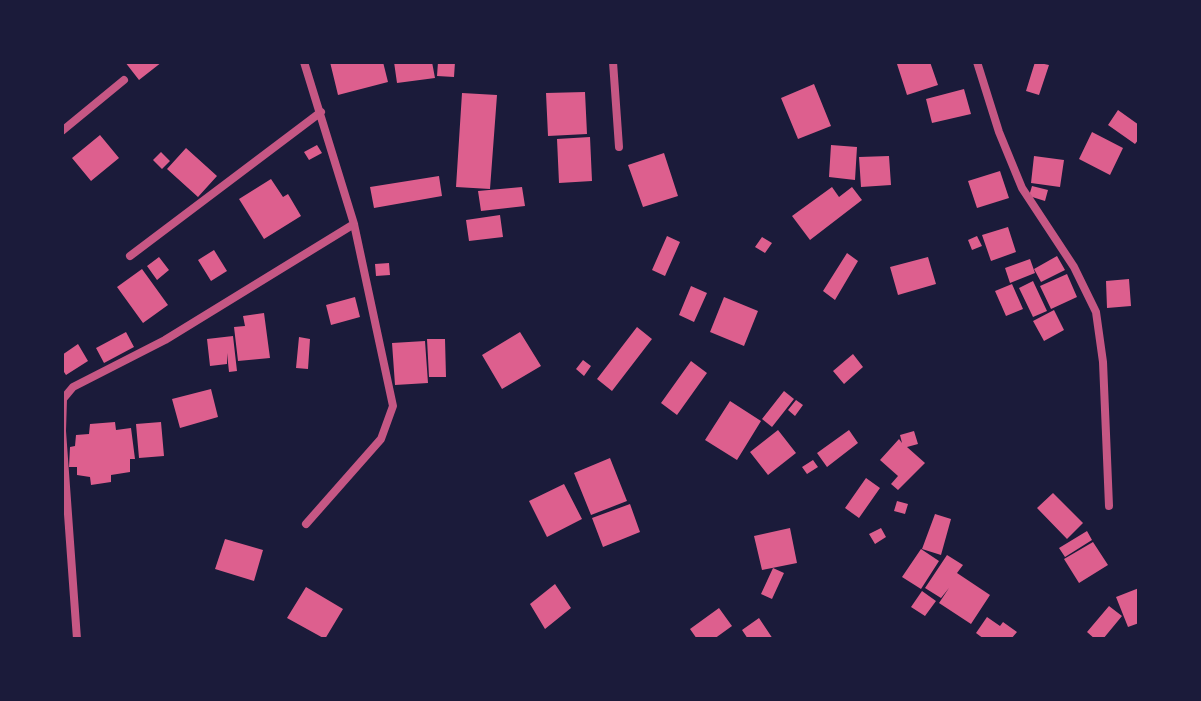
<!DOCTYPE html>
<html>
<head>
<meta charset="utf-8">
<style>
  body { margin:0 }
  #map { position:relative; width:1201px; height:701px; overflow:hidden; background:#1b1b3a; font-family:"Asap Condensed",sans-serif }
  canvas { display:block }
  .frame { position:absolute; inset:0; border:64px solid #1b1b3a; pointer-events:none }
</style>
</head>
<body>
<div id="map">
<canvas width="1201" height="701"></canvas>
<div class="frame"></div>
</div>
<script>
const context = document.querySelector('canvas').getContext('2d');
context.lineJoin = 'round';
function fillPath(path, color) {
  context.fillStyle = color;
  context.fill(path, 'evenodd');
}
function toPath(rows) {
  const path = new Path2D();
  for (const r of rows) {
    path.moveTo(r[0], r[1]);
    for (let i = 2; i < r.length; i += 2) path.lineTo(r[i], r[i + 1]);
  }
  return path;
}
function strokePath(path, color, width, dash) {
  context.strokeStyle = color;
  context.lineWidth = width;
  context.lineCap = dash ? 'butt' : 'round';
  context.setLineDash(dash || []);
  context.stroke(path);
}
fillPath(toPath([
  [125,62,162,62,139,80],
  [330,62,383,62,388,82,338,95],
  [394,62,432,62,435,78,397,83],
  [438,62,455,62,454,77,437,76],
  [903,62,930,62,938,85,907,95,897,64],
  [1035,62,1049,65,1039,95,1026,91],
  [814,84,831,126,798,139,781,98],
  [964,89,971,114,932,123,926,99],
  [585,92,587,134,548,136,546,93],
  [462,93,497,95,490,189,456,187],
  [1118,110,1139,125,1139,139,1135,144,1108,125],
  [1092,132,1123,148,1110,175,1079,159],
  [100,135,119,158,91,181,72,158],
  [590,137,592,181,559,183,557,139],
  [317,145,322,153,309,160,304,152],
  [831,145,857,147,855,180,829,177],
  [186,148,217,176,198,197,167,169],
  [161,152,170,161,162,169,153,160],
  [664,153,678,196,643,207,628,165],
  [889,156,891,185,861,187,859,157],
  [1034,156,1064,160,1060,187,1031,183],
  [1000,171,1009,198,977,208,968,181],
  [439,176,442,196,374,208,370,187],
  [271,179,283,197,288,194,301,216,264,239,239,199],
  [1032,186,1048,190,1045,201,1029,196],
  [522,187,525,206,481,211,478,191],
  [832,187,839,197,852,187,862,200,810,240,792,216],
  [500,215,503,237,469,241,466,220],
  [1008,227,1016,252,991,261,982,235],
  [667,236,680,242,665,276,652,270],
  [977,236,982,246,972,250,968,240],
  [762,237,772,243,765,253,755,247],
  [214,250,227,271,211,281,198,260],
  [847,253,858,261,835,300,823,291],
  [1057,256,1065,270,1041,282,1034,269],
  [159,257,169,270,157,280,147,266],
  [928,257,936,284,898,295,890,267],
  [1030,259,1035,273,1010,283,1005,268],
  [389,263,390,275,376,276,375,264],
  [142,269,168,305,143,323,117,287],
  [1067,274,1077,297,1051,309,1040,286],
  [1129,279,1131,306,1107,308,1106,281],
  [1033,281,1047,311,1033,317,1019,288],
  [1012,284,1023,309,1006,316,995,291],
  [691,286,707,293,694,322,679,315],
  [355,297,360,317,331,325,326,305],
  [724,297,758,311,744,346,710,332],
  [1054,310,1064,330,1044,341,1033,321],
  [264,313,270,358,238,361,234,327,245,326,243,316],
  [637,327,652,339,612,391,597,379],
  [126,332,134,347,104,363,96,348],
  [520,332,541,366,502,389,482,355],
  [233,336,237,371,229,372,227,353,227,364,210,366,207,339],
  [299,337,310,339,308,369,296,368],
  [427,339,445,339,446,377,429,377],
  [425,341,428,383,395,385,392,343],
  [78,344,88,361,66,375,62,369,62,355],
  [853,354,863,367,844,384,833,371],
  [583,360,591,366,584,376,576,369],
  [691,361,707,373,677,415,661,403],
  [211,389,218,417,180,428,172,399],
  [784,391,794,399,772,427,762,419],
  [796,400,803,405,795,416,788,410],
  [730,401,761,421,737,460,705,440],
  [115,422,116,430,131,428,135,459,130,459,130,472,111,475,111,482,91,485,90,477,77,475,77,467,69,467,70,447,75,446,76,435,89,434,90,424],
  [161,422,164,456,139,458,136,424],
  [778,430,796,453,768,475,750,452],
  [849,430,858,443,827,467,817,453],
  [914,431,918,444,907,447,925,463,898,490,891,484,898,476,880,460,899,439,902,443,900,435],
  [610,458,627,501,591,515,574,473],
  [813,460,818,467,807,474,802,467],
  [866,478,880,488,859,518,845,508],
  [564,484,582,519,547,537,529,501],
  [1053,493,1083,523,1067,539,1037,508],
  [897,501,908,504,905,514,894,511],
  [630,504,640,532,603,547,592,518],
  [935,514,951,519,941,555,922,549],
  [790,528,797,563,762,570,754,536],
  [881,528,886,537,875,544,869,534],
  [1087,531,1092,540,1065,557,1059,548],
  [225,539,263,550,254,581,215,569],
  [1093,542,1108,565,1079,583,1064,559],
  [921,549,939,561,921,589,902,577],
  [947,555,963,565,957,573,990,595,971,624,939,603,949,588,941,598,925,588],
  [773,568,784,573,772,599,761,594],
  [555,584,571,608,545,629,530,604],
  [306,587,343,609,325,639,287,618],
  [1139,588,1139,623,1128,627,1116,597],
  [922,591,936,601,925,616,911,607],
  [1109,606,1122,616,1103,639,1095,639,1087,632],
  [719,608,732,626,714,639,697,639,690,629],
  [987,617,1000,626,1003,622,1017,632,1011,639,984,639,976,633],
  [759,618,773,639,748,639,742,630]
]), '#dd5f8e');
strokePath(toPath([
  [304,62,354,224,393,406,381,439,306,524],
  [613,62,619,147],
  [977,62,999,132,1022,188,1074,267,1096,312,1103,362,1109,506],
  [62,131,124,80],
  [130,256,321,112],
  [77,639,62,431,63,399,73,387,165,340,354,224]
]), '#c65784', 8);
</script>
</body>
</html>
